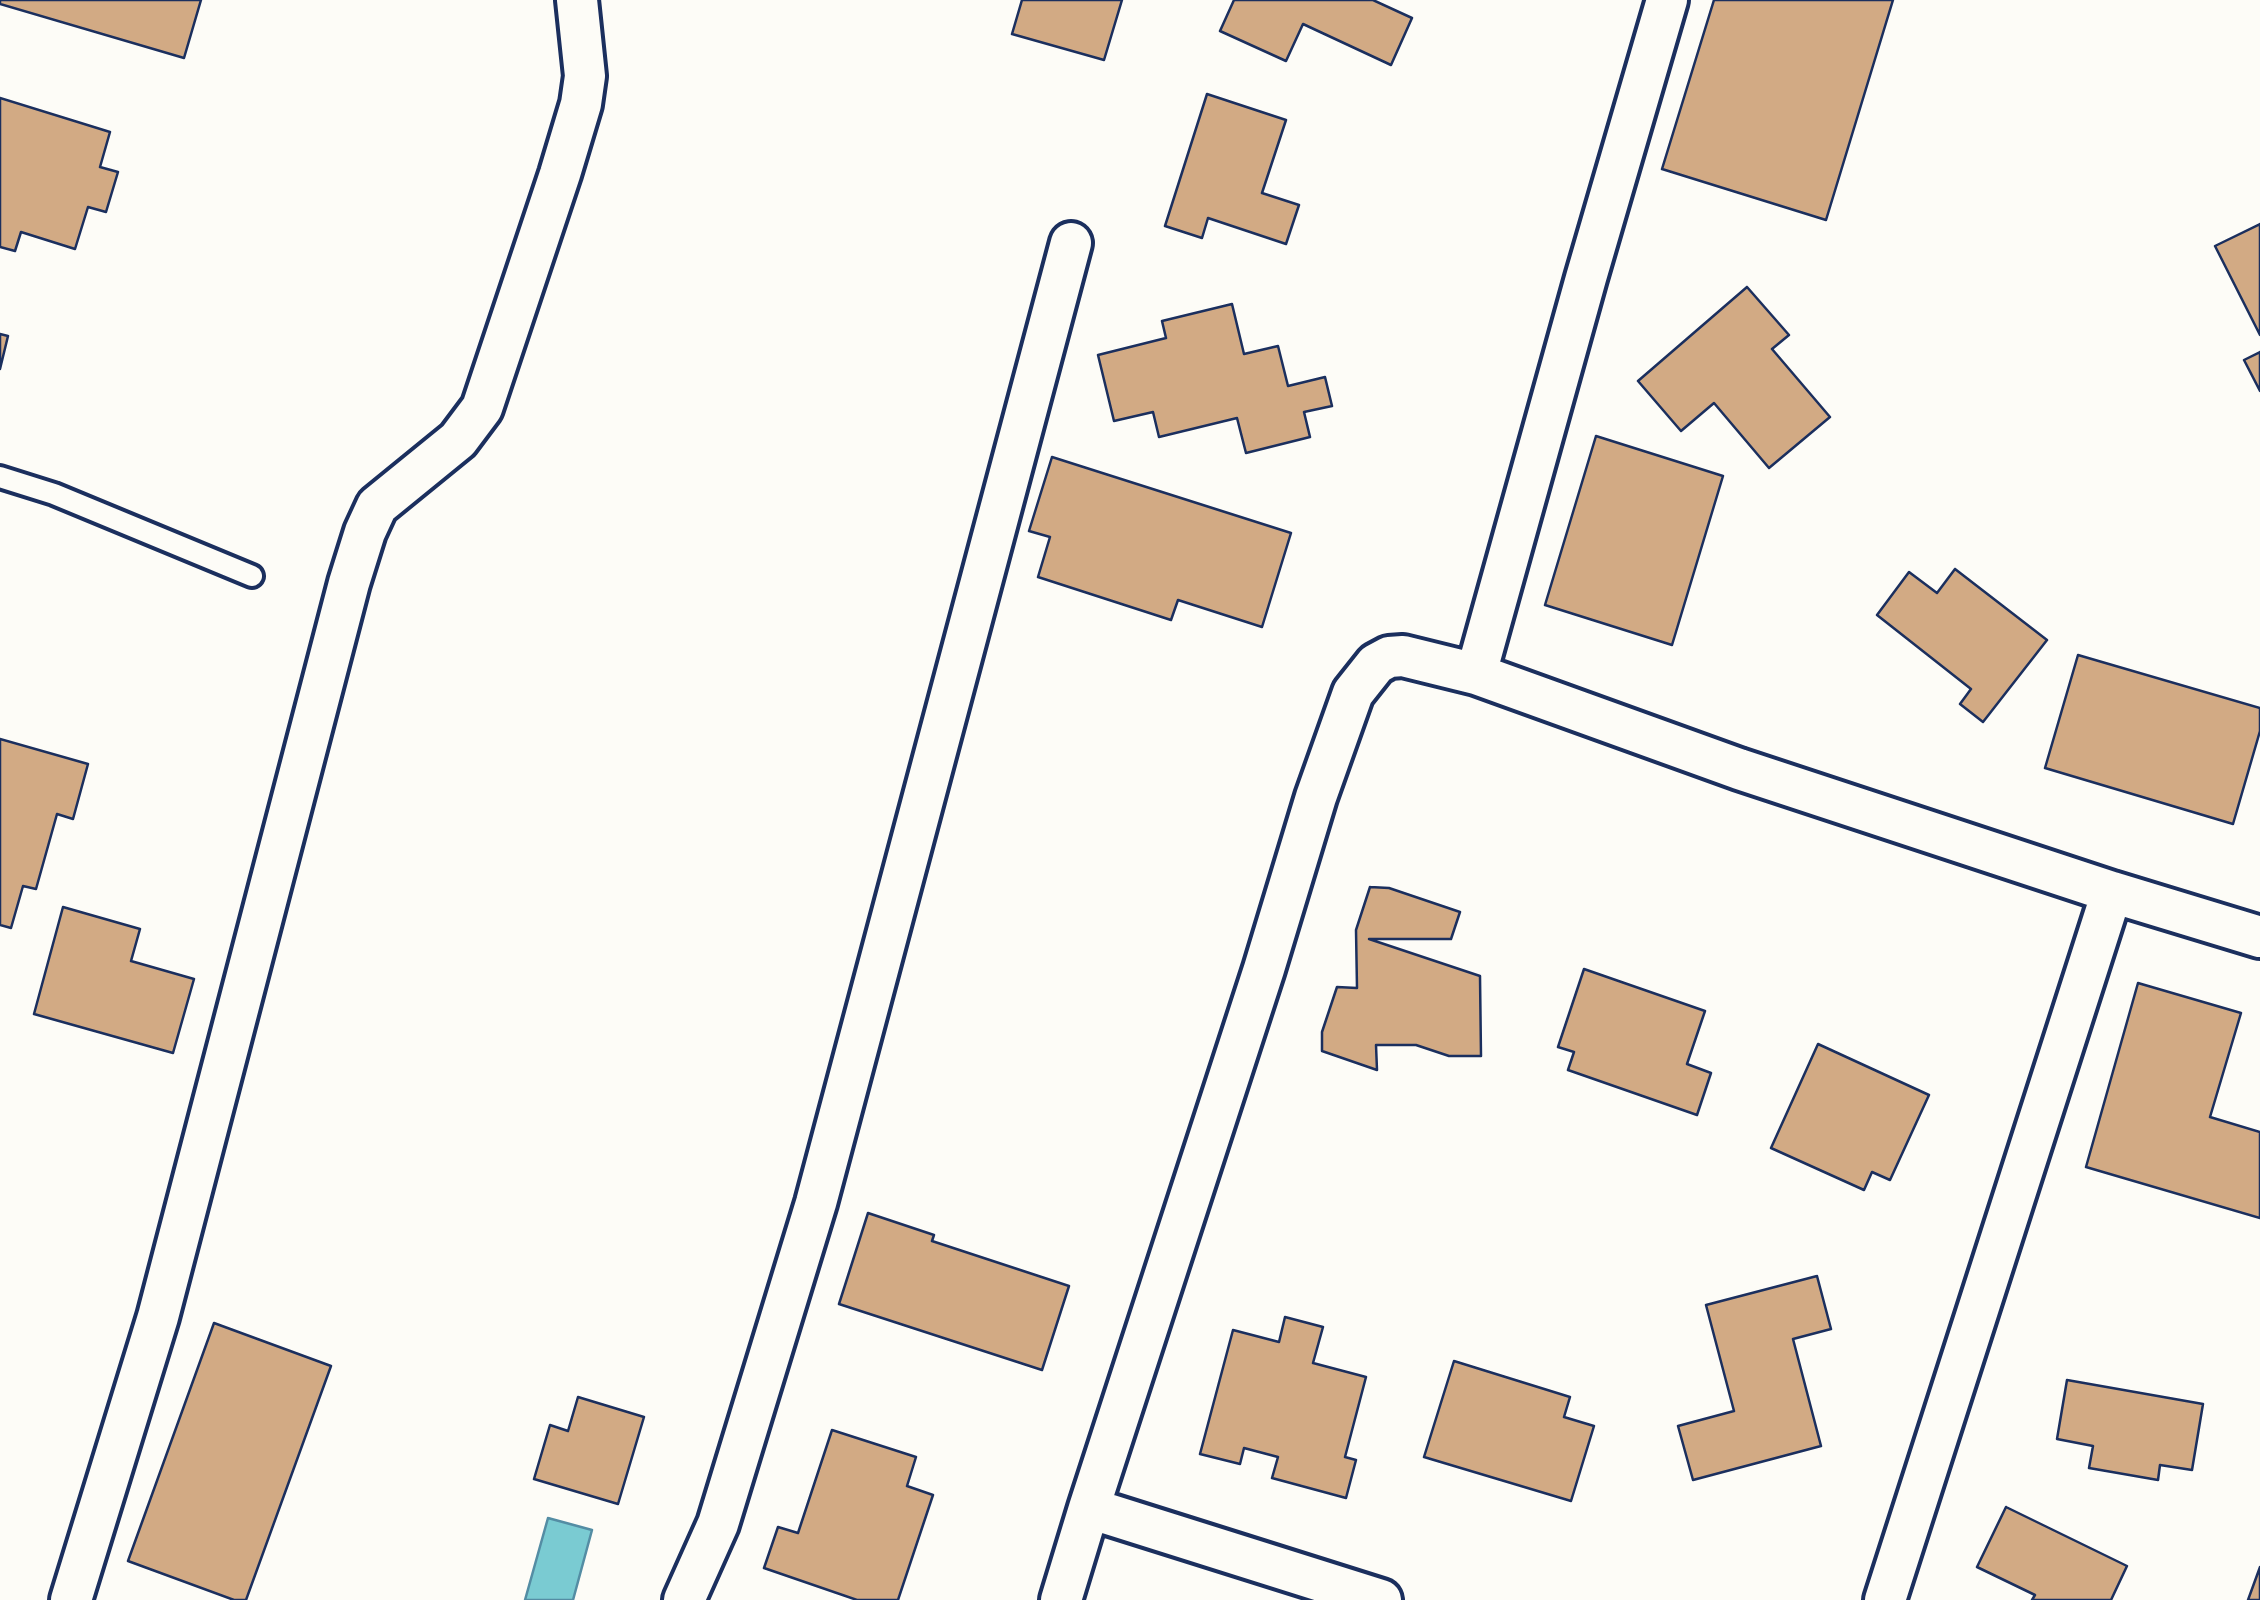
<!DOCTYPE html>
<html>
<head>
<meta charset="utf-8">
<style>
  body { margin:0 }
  canvas { display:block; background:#fdfcf7 }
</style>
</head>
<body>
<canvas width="2260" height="1600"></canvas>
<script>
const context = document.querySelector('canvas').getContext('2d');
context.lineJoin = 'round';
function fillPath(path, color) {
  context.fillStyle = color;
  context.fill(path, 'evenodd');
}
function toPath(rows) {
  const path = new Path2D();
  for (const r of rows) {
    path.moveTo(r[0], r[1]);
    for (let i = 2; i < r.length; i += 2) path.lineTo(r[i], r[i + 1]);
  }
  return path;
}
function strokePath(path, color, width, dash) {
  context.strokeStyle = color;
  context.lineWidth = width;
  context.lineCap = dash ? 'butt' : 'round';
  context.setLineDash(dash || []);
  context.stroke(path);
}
const water = toPath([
  [548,1518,592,1530,573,1600,525,1600,548,1518]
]);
fillPath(water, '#7acbd2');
strokePath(water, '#548da4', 2.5);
const building = toPath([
  [0,0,201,0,184,58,0,4,0,0],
  [1022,0,1122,0,1104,60,1012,34,1022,0],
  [1234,0,1373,0,1412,18,1391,65,1303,24,1286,61,1220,31,1234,0],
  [1714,0,1893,0,1826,220,1662,169,1714,0],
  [1207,94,1286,120,1262,193,1299,205,1286,244,1208,218,1202,238,1165,226,1207,94],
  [0,98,110,132,100,167,118,172,106,212,88,207,75,249,21,232,15,251,0,247,0,98],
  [2260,224,2260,335,2215,246,2260,224],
  [1747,287,1789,335,1772,349,1830,417,1769,468,1714,403,1681,431,1638,381,1747,287],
  [1232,304,1244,354,1278,346,1288,386,1325,377,1332,406,1304,412,1310,437,1246,453,1237,418,1159,437,1153,412,1114,421,1098,355,1166,338,1162,321,1232,304],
  [0,334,8,336,0,369,0,334],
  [2260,352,2260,391,2244,360,2260,352],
  [1596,436,1723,476,1672,645,1545,605,1596,436],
  [1052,457,1291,533,1262,627,1178,600,1171,620,1038,577,1050,537,1029,531,1052,457],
  [1955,569,2047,640,1983,722,1960,704,1971,689,1877,615,1909,572,1937,593,1955,569],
  [2078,655,2260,708,2260,731,2233,824,2045,768,2078,655],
  [0,739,88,764,73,819,57,814,36,889,23,886,11,928,0,925,0,739],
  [1370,887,1389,888,1460,912,1451,939,1369,939,1480,976,1481,1056,1449,1056,1416,1045,1376,1045,1377,1070,1322,1051,1322,1032,1337,987,1357,988,1356,930,1370,887],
  [63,907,140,929,131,961,194,979,173,1053,34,1014,63,907],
  [1584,969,1705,1011,1687,1064,1711,1073,1697,1115,1568,1070,1574,1052,1558,1047,1584,969],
  [2138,983,2241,1013,2210,1117,2260,1132,2260,1218,2086,1167,2138,983],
  [1818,1044,1929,1095,1890,1180,1872,1172,1864,1190,1771,1148,1818,1044],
  [868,1213,934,1235,932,1241,1069,1286,1042,1370,839,1304,868,1213],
  [1817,1276,1831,1329,1793,1339,1821,1446,1693,1480,1678,1426,1734,1411,1706,1305,1817,1276],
  [1285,1317,1323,1327,1313,1363,1366,1377,1345,1457,1356,1460,1346,1498,1272,1478,1278,1457,1244,1448,1240,1464,1200,1454,1233,1330,1279,1342,1285,1317],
  [214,1323,331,1366,246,1600,234,1600,128,1561,214,1323],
  [1454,1361,1570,1397,1564,1417,1594,1426,1571,1501,1424,1457,1454,1361],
  [2067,1380,2203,1404,2192,1470,2160,1465,2158,1480,2089,1468,2093,1446,2057,1439,2067,1380],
  [578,1397,644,1417,618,1504,534,1479,550,1425,568,1431,578,1397],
  [832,1430,916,1457,907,1486,933,1495,898,1600,857,1600,764,1568,778,1527,798,1533,832,1430],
  [2006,1507,2127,1566,2111,1600,2032,1600,2035,1595,1977,1567,2006,1507],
  [2260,1567,2260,1600,2248,1600,2260,1567]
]);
fillPath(building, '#d2aa84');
strokePath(building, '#1b2f5e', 2.5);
const lane = toPath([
  [0,477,54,494,252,576]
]);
const street = toPath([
  [1476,674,1586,278,1667,0],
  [1089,1508,1381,1600],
  [71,1600,158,1317,349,583,365,532,377,506,458,440,482,408,560,174,581,104,585,76,577,0],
  [684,1600,718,1524,816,1203,1071,243],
  [1061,1600,1089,1508,1264,969,1316,797,1353,693,1376,664,1389,657,1403,656,1476,674,1739,769,2112,892,2260,937],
  [1885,1600,2112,892]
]);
strokePath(lane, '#1b2f5e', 28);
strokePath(street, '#1b2f5e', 48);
strokePath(lane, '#fdfcf7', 20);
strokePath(street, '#fdfcf7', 40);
</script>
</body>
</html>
